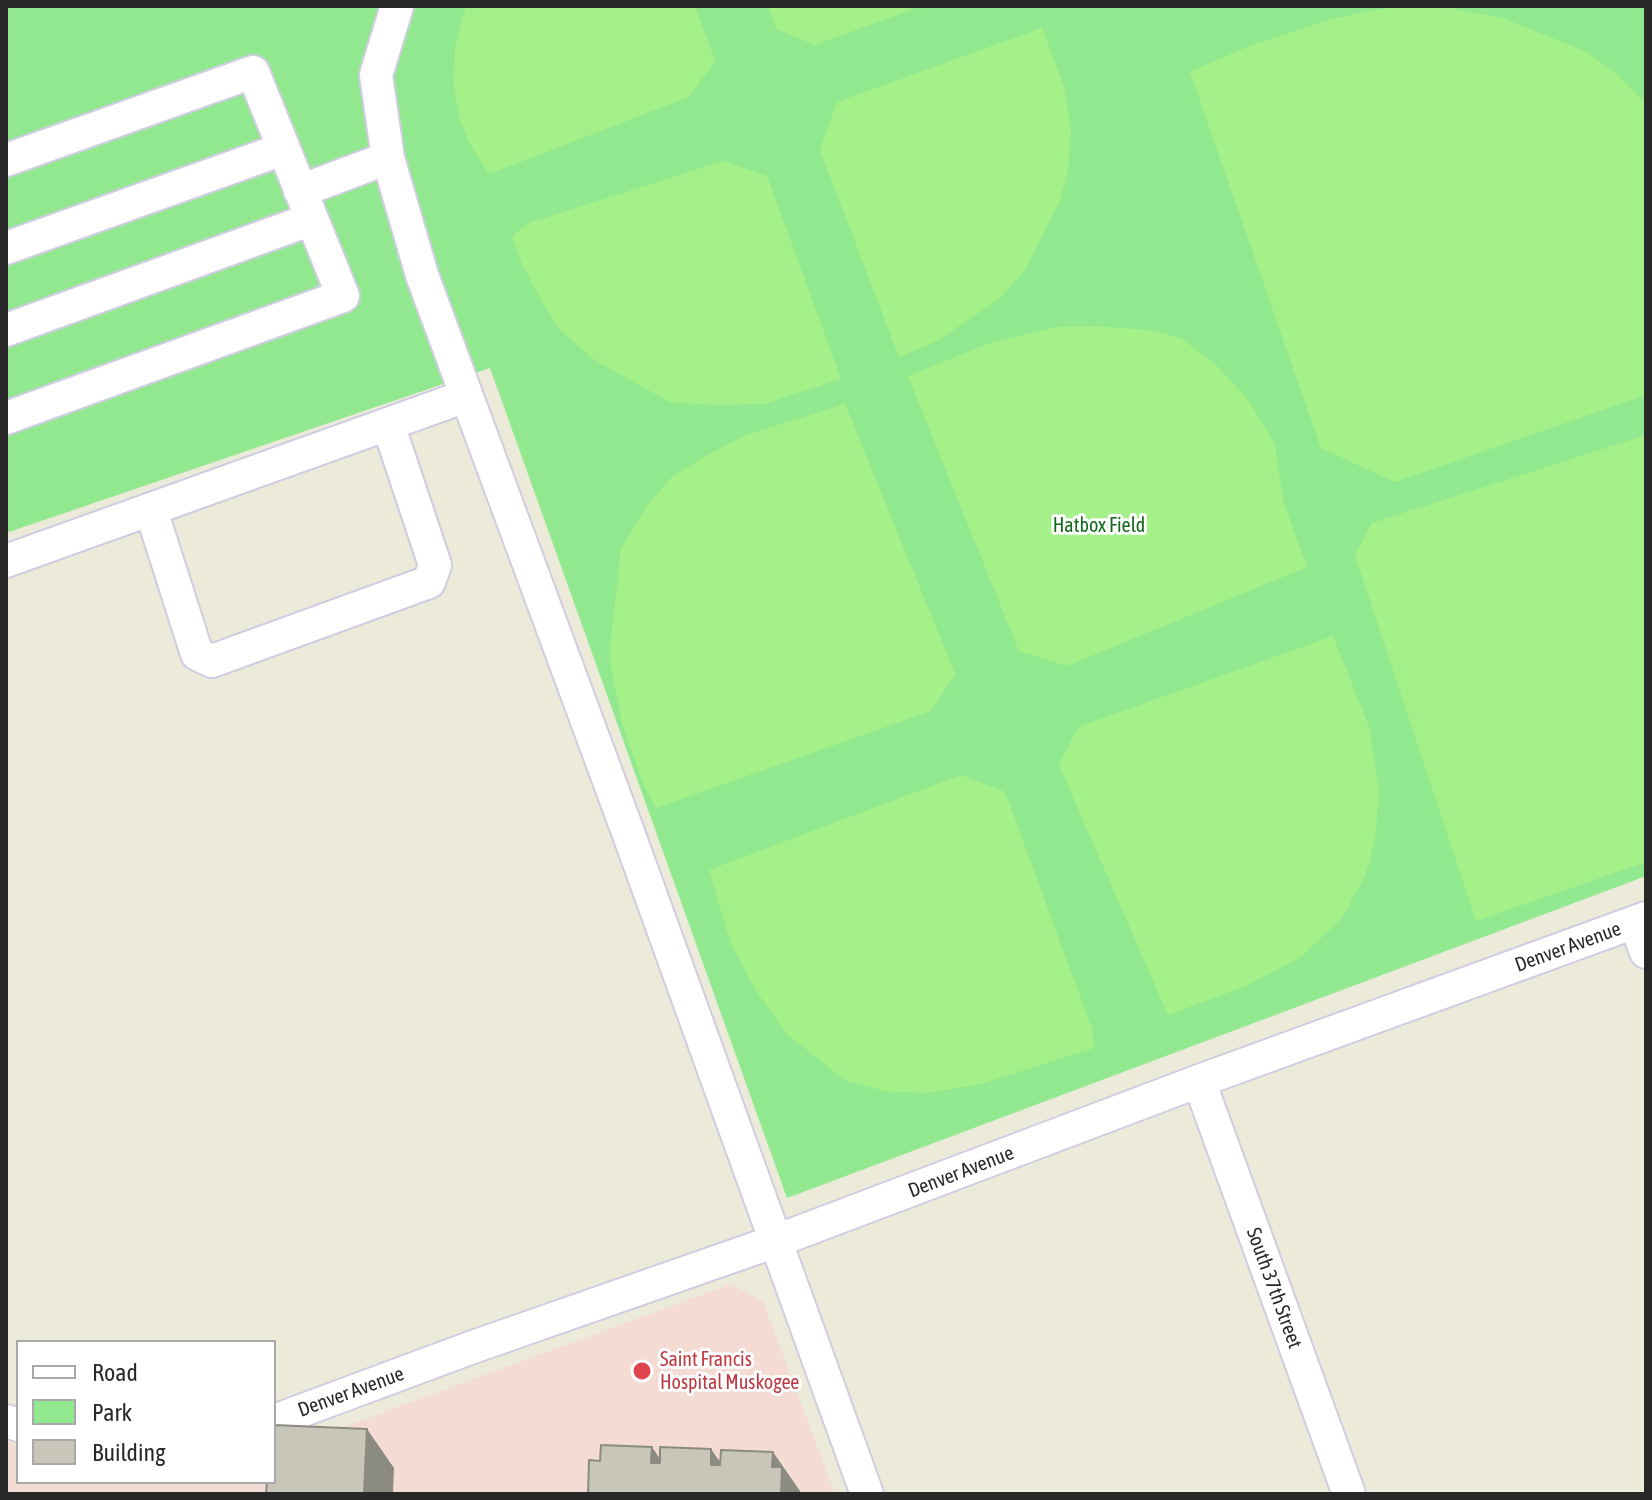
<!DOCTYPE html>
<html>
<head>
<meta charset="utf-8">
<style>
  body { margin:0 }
  #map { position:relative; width:1652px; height:1500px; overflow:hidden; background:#ecead8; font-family:"Asap Condensed",sans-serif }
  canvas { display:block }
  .frame { position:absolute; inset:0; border:8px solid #282828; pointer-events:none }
  .legend { position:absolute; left:16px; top:1340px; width:260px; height:144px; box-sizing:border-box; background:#fff; border:2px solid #a9a9a9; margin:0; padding:10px 14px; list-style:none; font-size:24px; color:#282828 }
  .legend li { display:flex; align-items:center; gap:16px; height:40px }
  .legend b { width:40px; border:2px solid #a9a9a9 }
</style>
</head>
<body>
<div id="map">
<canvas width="1652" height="1500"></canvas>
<div class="frame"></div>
<ul class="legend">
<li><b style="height:10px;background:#fff"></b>Road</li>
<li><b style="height:22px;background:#92e88f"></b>Park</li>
<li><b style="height:22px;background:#c7c6b8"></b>Building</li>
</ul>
</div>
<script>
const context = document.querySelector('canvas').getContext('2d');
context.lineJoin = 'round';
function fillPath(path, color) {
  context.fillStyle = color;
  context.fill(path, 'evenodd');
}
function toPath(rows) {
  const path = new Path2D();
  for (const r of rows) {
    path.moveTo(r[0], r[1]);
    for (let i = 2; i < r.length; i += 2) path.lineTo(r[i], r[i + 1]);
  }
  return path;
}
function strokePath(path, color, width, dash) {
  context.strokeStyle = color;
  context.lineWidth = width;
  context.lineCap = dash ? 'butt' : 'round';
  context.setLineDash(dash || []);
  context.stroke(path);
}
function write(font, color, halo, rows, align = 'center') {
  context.font = font + ' "Asap Condensed",sans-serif';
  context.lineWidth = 6;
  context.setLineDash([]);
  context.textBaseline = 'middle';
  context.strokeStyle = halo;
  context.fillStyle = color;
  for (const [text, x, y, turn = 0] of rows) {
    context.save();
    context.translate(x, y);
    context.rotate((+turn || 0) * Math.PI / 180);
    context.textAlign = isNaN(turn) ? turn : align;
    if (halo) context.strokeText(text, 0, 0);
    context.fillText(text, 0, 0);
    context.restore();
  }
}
fillPath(toPath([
  [731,1284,763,1301,835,1494,6,1494,6,1441,18,1448,18,1482,274,1482,292,1446]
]), '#f4dcd4');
fillPath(toPath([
  [6,6,1646,6,1646,876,787,1198,490,368,6,533]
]), '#92e88f');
fillPath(toPath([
  [466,6,695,6,715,61,689,97,489,174,469,142,459,117,454,85,455,48],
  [768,6,922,6,815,45,777,29],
  [1395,6,1445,7,1502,18,1585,51,1614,72,1646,103,1646,395,1395,482,1321,448,1190,72,1252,45,1332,19],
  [1042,28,1064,87,1071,130,1068,170,1060,200,1024,271,999,299,937,341,899,357,820,150,837,102],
  [723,161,767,176,841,379,764,404,716,405,670,402,596,361,560,330,542,302,521,262,512,236,529,223],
  [1096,326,1155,331,1182,339,1216,365,1246,397,1275,444,1283,501,1307,567,1067,666,1019,651,908,376,990,343,1057,327],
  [845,404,955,674,931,711,656,808,643,784,622,723,609,657,621,549,646,507,672,477,702,458,746,435],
  [1646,435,1646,862,1476,921,1355,555,1372,523],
  [1333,636,1369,727,1379,791,1375,839,1365,876,1342,918,1301,957,1246,986,1168,1015,1059,765,1078,727],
  [961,775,1005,792,1092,1029,1094,1048,981,1084,927,1093,885,1091,845,1080,787,1034,757,992,731,944,709,870]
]), '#a5f189');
const minor = toPath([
  [397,6,376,75,388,158,422,275,628,832,867,1494],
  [6,160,253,72,343,296,6,418],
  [300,191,388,158],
  [6,248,283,149],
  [6,330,312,219],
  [151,510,197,654,212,661,429,582,435,565,388,424],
  [6,561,466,396],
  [1635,922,1646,952],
  [1199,1081,1349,1494],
  [6,1421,18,1425],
  [274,1421,470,1348,776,1241,1199,1081,1646,918]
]);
strokePath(minor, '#d0cde3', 36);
strokePath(minor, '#fff', 32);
fillPath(toPath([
  [367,1429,394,1468,393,1494,364,1493],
  [652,1447,679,1487,651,1463],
  [711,1449,739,1489,711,1465],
  [773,1452,800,1491,801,1494,781,1494,772,1467]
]), '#8b8b81');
const building = toPath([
  [274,1425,367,1429,364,1493,402,1494,266,1494,267,1482,274,1482,274,1425],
  [601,1445,652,1447,651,1463,660,1463,660,1447,711,1449,711,1465,720,1465,721,1450,773,1452,772,1467,782,1467,781,1494,588,1494,589,1460,600,1461,601,1445]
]);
fillPath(building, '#c7c6b8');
strokePath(building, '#8b8b81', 2);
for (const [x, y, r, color] of [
  [642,1371,10,"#e0444e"]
]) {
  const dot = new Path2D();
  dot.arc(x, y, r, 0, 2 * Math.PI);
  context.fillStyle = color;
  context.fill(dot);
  strokePath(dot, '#fff', 3);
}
write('20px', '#136a1c', '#fff', [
  ["Hatbox Field",1099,526]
]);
write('20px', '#282828', '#fff', [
  ["Denver Avenue",1568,947,-20],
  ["Denver Avenue",961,1172,-21],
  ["South 37th Street",1274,1288,70],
  ["Denver Avenue",351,1392,-20]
]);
write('20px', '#be3a42', '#fff', [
  ["Saint Francis",660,1360],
  ["Hospital Muskogee",660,1383]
], 'left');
</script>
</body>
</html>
